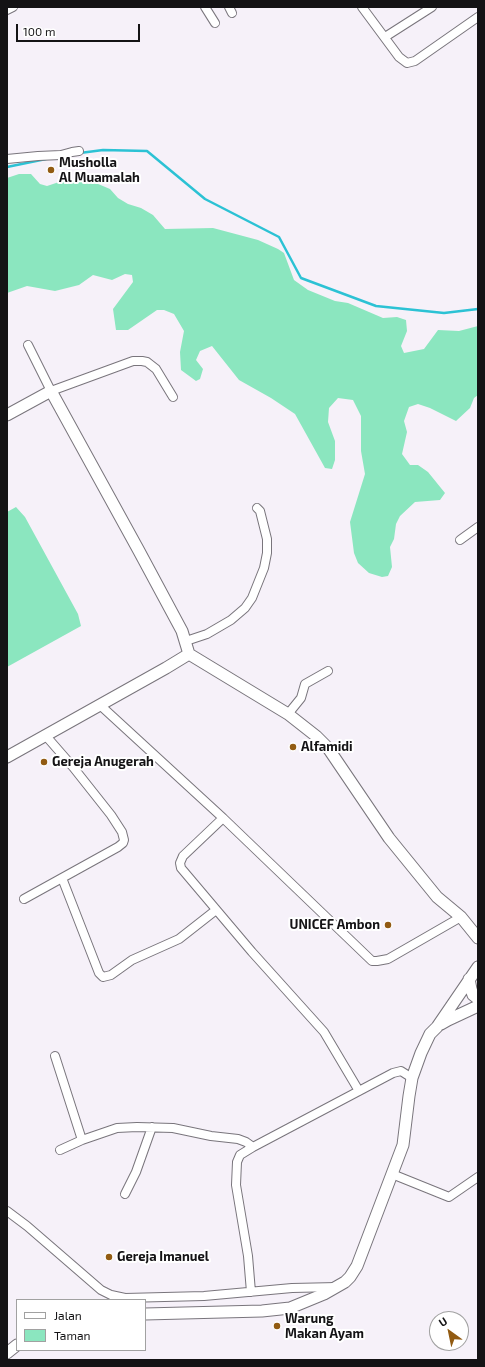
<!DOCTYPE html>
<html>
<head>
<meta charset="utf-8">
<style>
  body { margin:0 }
  #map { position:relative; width:485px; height:1367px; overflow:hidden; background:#f6f1f9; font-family:"Exo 2",sans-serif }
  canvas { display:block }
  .frame { position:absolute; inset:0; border:8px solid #141315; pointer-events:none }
  .legend { position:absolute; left:16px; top:1299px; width:130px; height:52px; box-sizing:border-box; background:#fff; border:1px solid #a1a1a1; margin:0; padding:5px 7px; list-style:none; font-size:12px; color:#141315 }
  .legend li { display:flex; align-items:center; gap:8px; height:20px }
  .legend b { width:20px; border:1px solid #a1a1a1 }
  .north { position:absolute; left:429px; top:1311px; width:40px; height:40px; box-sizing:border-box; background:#fff; border:1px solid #a1a1a1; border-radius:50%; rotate:327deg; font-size:11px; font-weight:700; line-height:16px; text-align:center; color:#141315 }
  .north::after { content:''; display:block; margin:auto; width:14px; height:18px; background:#925b12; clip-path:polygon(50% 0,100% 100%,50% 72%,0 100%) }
  .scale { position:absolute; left:16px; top:24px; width:124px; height:18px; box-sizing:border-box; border:2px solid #141315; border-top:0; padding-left:5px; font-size:12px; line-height:14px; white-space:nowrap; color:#141315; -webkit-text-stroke:3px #fff; paint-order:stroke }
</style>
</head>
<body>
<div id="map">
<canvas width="485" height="1367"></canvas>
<div class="frame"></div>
<ul class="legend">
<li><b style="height:5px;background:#fff"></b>Jalan</li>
<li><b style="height:11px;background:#8be6bf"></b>Taman</li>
</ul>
<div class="north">U</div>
<div class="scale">100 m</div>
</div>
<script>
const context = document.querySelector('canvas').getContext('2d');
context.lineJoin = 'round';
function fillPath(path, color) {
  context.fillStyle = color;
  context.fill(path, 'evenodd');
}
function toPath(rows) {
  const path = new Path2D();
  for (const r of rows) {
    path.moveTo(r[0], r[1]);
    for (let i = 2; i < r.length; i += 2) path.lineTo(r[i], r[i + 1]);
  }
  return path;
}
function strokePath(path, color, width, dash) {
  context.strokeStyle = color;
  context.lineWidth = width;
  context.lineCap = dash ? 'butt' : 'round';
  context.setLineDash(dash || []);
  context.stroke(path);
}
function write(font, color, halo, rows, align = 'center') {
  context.font = font + ' "Exo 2",sans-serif';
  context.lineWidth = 4;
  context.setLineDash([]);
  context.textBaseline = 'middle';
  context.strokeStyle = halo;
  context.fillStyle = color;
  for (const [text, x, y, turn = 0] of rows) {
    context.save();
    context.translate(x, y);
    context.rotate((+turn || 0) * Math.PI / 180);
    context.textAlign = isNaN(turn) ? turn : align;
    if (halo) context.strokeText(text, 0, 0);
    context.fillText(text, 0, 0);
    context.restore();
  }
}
fillPath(toPath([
  [19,174,31,174,40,184,47,186,59,182,91,181,110,189,118,198,128,204,141,208,153,215,165,229,213,228,258,240,278,249,284,253,294,280,308,290,335,301,348,303,383,318,397,317,406,320,407,331,401,346,404,353,424,349,438,330,459,331,478,326,478,395,474,398,470,408,456,421,430,408,418,404,409,407,404,421,407,432,402,454,410,465,418,465,428,472,445,493,440,500,415,502,400,516,396,524,394,539,390,547,392,567,388,576,382,577,369,573,358,563,354,553,350,522,365,474,361,451,361,416,353,400,338,398,329,408,328,422,335,441,335,460,332,469,325,468,295,414,271,398,239,380,212,346,200,351,196,360,203,369,200,379,196,381,181,370,180,352,184,331,174,314,164,310,157,310,128,330,116,330,113,309,133,282,132,275,125,274,112,280,93,275,79,285,55,291,27,286,7,293,7,178],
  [16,507,25,517,78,614,81,626,7,667,7,512]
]), '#8be6bf');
strokePath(toPath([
  [80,153,103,150,147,151,205,199,279,237,301,278,376,306,444,313,478,309],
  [7,167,46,159]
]), '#2cc2d4', 2.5);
const street = toPath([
  [205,7,215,23],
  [229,7,232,13],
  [362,7,399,57,407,63,415,61,478,17],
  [7,10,13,7],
  [385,37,432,7],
  [7,159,38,156,61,155,72,152,79,151],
  [28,345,51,391,133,361,142,361,147,362,156,369,173,397],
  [460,540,478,527],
  [186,641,207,634,231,620,245,608,252,598,264,568,267,553,267,539,260,511,257,508],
  [100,705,223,818,183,856,180,863,181,868,252,952,324,1032,359,1091],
  [288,714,301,698,305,684,328,671],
  [223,818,372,961,377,961,388,959,461,917],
  [62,878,99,973,103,977,111,975,132,960,179,939,216,910],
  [24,899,118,847,123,843,124,840,122,832,111,815,73,767,46,736],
  [55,1056,82,1140],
  [60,1150,82,1140,117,1128,137,1127,173,1128,211,1136,238,1139,246,1142,253,1147],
  [392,1174,449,1197,478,1177],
  [125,1194,136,1172,152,1127],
  [7,1211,27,1226,101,1290,111,1295,125,1298,204,1296,292,1288,337,1287],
  [251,1292,248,1256,236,1185,237,1162,240,1155,253,1147,393,1073,401,1071,412,1078]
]);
const secondary = toPath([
  [7,415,51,391,139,551,182,631,189,654,288,714,316,736,328,748,389,838,437,897,461,917,478,938],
  [7,757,166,668,189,654],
  [469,979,471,989,473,995,478,999],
  [441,1024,448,1020,478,1006],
  [145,1314,262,1311,290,1308,324,1294,345,1282,350,1277,357,1266,403,1145,409,1096,412,1078,421,1053,430,1034,437,1027,478,967],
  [7,1353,17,1345]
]);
strokePath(street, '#79757c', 10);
strokePath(secondary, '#79757c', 13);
strokePath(street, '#fff', 8);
strokePath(secondary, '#fff', 11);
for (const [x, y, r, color] of [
  [51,170,4,"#925b12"],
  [293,747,4,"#925b12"],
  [44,762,4,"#925b12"],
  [388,925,4,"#925b12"],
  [109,1257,4,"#925b12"],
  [277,1326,4,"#925b12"]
]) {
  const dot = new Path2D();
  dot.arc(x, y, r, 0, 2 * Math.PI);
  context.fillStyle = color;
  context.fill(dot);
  strokePath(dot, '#fff', 1.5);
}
write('bold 13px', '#141315', '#fff', [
  ["Musholla",59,163],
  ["Al Muamalah",59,178],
  ["Alfamidi",301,747],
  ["Gereja Anugerah",52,762],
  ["UNICEF Ambon",380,925,"right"],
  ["Gereja Imanuel",117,1257],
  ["Warung",285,1319],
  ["Makan Ayam",285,1334]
], 'left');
</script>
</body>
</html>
